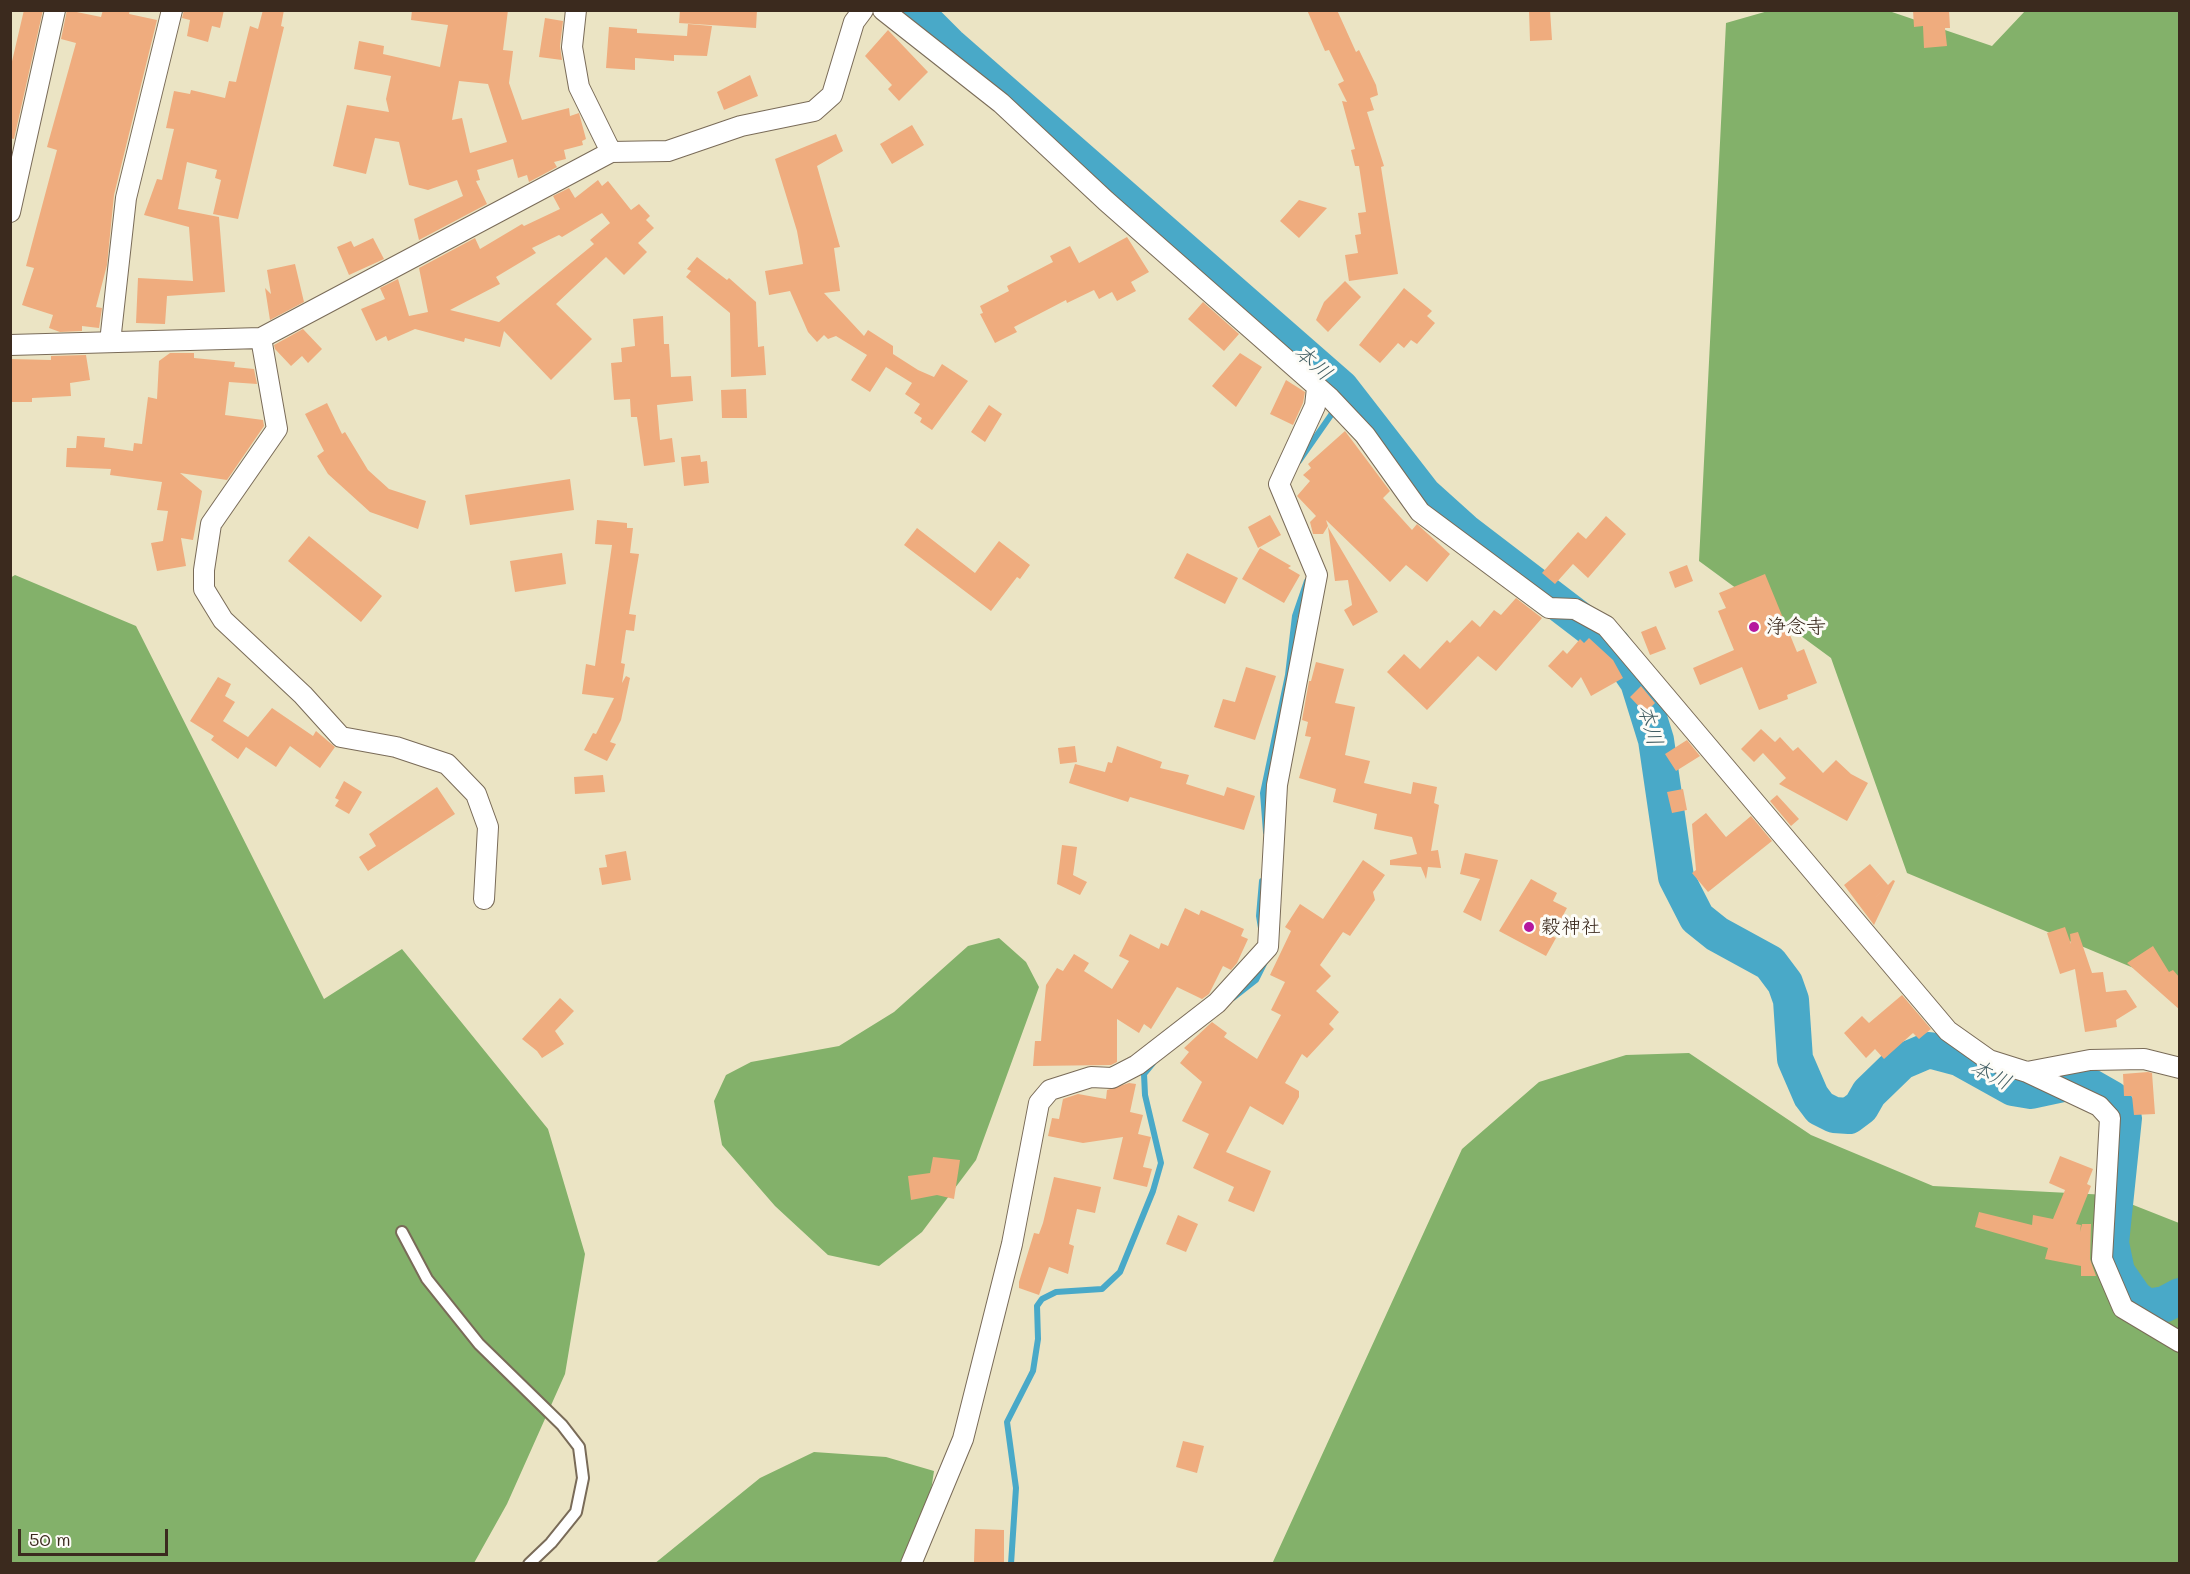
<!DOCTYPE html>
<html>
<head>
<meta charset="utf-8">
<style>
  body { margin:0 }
  #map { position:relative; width:2190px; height:1574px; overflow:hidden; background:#ebe4c4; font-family:Mali,sans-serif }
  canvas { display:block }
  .frame { position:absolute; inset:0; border:12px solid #3b2a1e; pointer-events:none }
  .scale { position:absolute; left:18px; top:1529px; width:150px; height:27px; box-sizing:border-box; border:3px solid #3b2a1e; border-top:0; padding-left:8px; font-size:18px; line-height:21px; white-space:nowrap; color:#3b2a1e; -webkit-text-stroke:4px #fdfcf7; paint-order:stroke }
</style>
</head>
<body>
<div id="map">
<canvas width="2190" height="1574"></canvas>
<div class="frame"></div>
<div class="scale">50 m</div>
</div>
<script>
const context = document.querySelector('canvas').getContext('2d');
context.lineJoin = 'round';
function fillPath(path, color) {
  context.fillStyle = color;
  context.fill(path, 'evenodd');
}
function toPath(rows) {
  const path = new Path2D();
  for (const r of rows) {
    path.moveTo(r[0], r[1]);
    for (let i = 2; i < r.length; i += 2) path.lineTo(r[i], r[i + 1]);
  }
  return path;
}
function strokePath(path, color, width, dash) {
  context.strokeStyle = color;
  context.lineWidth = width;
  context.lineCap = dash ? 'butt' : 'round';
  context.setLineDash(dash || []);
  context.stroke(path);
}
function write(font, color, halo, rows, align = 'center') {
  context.font = font + ' Mali,"Klee One",sans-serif';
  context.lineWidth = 6;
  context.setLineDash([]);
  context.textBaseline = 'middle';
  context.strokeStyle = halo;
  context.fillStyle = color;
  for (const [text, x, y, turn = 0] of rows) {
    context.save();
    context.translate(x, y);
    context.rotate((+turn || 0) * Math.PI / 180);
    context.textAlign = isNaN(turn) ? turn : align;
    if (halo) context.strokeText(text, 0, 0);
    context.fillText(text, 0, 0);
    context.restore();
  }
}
fillPath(toPath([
  [1768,11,1889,11,1992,46,2025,11,2179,11,2179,987,1907,873,1831,658,1699,561,1726,23],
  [15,575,136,626,324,999,402,949,548,1129,585,1254,565,1374,507,1504,474,1563,11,1564,10,578],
  [999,938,1026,962,1039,987,976,1160,922,1232,879,1266,828,1255,775,1206,722,1145,714,1101,726,1075,751,1062,839,1046,894,1012,968,946],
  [1689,1053,1811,1135,1933,1186,2108,1195,2179,1223,2179,1563,1272,1564,1462,1149,1539,1082,1626,1055],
  [814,1452,886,1457,934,1471,920,1563,654,1564,760,1478]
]), '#83b16a');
strokePath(toPath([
  [1299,461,1331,415,1341,388],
  [1266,832,1263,793,1288,675,1295,616,1307,581],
  [1261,928,1259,916,1262,881],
  [1233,998,1256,980,1265,962],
  [1011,1564,1016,1488,1007,1422,1033,1371,1038,1339,1037,1306,1042,1299,1056,1292,1102,1289,1120,1272,1153,1191,1161,1163,1145,1095,1144,1074,1153,1063]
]), '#49a9c8', 6);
strokePath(toPath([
  [914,10,949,45,1341,388,1424,495,1464,531,1613,645,1638,682,1656,740,1676,877,1697,918,1717,934,1770,963,1785,983,1791,1000,1795,1059,1811,1096,1820,1108,1834,1115,1849,1116,1861,1107,1869,1093,1901,1062,1929,1050,1959,1058,2013,1088,2031,1091,2073,1082,2091,1087,2112,1099,2124,1118,2111,1243,2117,1272,2135,1298,2147,1307,2165,1304,2180,1296]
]), '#49a9c8', 36);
fillPath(toPath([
  [24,10,43,10,14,139,10,138,10,70],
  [67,10,101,17,103,10,130,10,129,14,157,20,114,195,107,265,96,307,102,308,99,328,82,326,82,331,60,332,49,328,53,315,22,305,34,268,26,266,57,150,47,147,76,43,61,39],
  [184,10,224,10,220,28,212,26,208,42,187,36,190,20,182,18],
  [263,10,284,10,281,26,284,27,238,219,213,214,221,180,215,178,217,170,187,162,178,209,219,217,225,292,167,296,165,324,136,323,138,278,193,281,189,227,144,215,157,179,162,180,174,129,166,128,174,91,190,94,191,90,225,98,229,81,236,82,250,26,258,29],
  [412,10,508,10,503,50,513,51,509,83,522,120,569,108,570,116,579,113,586,139,582,141,583,145,564,150,566,159,554,162,557,167,529,182,527,175,518,178,513,159,477,170,480,180,476,181,487,204,419,240,414,219,463,196,457,180,428,190,409,185,399,142,375,138,366,174,333,166,347,105,389,112,386,99,391,76,354,69,359,41,384,46,383,54,440,67,448,25,411,20],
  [459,81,488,84,507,142,470,153,462,118,452,120],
  [680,10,757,10,756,28,679,23],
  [1307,10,1337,10,1356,52,1359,50,1376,85,1378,95,1370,98,1374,110,1367,112,1384,166,1381,167,1398,274,1349,281,1345,255,1358,253,1355,235,1361,234,1358,213,1366,212,1359,166,1355,166,1351,150,1355,149,1342,101,1347,102,1338,84,1344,81,1329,50,1325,51],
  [1529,10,1550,10,1552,40,1530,41],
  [1913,10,1949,10,1950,28,1945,28,1947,46,1924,48,1923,26,1914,27],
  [545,18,563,21,560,46,562,60,539,57],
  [688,24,712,26,707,56,674,55,674,61,635,58,635,70,606,68,609,27,637,29,637,33,687,36],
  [888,30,928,72,899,101,888,89,892,85,865,56],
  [750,75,758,96,724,110,717,92],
  [912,125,924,145,892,164,880,144],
  [836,134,843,151,817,166,840,247,834,248,840,291,824,293,864,336,868,330,893,346,893,354,918,370,934,377,942,364,968,381,932,430,920,422,922,418,914,413,920,404,905,394,912,383,886,367,870,392,851,380,867,355,836,336,828,339,824,335,817,342,808,332,790,291,769,295,765,271,803,264,797,231,775,159],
  [598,180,602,186,608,181,631,210,639,204,650,216,646,220,654,228,638,243,647,252,624,275,606,257,556,304,592,339,551,380,504,331,500,347,465,338,464,342,415,329,388,341,386,336,376,341,361,309,385,299,380,288,398,279,409,316,428,312,419,268,475,238,480,249,522,224,524,226,560,209,553,196,569,188,575,198],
  [602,213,610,223,590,240,594,244,499,322,450,310,500,284,496,277,536,253,532,248,559,235,562,237],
  [1299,200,1327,208,1299,238,1280,221],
  [1127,237,1149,272,1131,282,1136,291,1117,301,1112,292,1099,299,1094,290,1067,303,1066,300,1014,327,1017,332,995,343,980,314,983,313,980,306,1009,291,1007,286,1053,262,1050,256,1070,246,1079,263],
  [373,238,384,259,349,275,337,247,351,241,354,247],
  [697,257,727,280,729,278,756,302,758,347,764,346,766,375,731,377,730,313,686,277,691,271,687,269],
  [295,264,304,302,270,320,265,288,271,294,267,270],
  [1345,281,1361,297,1328,332,1316,320,1324,302],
  [1404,288,1432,311,1427,316,1435,323,1417,344,1411,340,1404,348,1398,343,1380,363,1359,345],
  [1203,302,1239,334,1224,351,1188,319],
  [663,316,664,344,669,344,671,377,691,376,693,401,657,405,660,440,672,438,675,462,644,466,637,417,631,417,630,399,614,400,611,363,622,362,621,348,635,346,633,319],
  [303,329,322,349,308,363,302,356,291,366,275,349,274,345],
  [170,353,194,353,194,358,235,362,234,367,254,369,257,384,229,382,225,415,263,420,264,426,227,480,180,473,202,491,193,540,181,538,186,566,157,571,151,543,163,541,168,511,157,510,162,482,110,475,111,469,66,467,67,448,76,448,77,436,105,438,104,447,133,451,134,443,142,444,148,397,157,399,159,361],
  [1240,353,1262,367,1236,407,1212,386],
  [86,355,90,380,70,383,71,396,32,398,32,402,10,402,10,359,51,360,51,356],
  [1286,380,1305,392,1303,403,1293,425,1270,414],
  [746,389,747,418,722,418,721,390],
  [327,403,342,434,345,432,368,470,389,489,426,501,418,529,370,512,328,474,317,456,324,451,305,414],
  [989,405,1002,414,985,442,971,432],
  [1345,431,1390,491,1383,498,1412,530,1417,524,1450,554,1427,582,1406,565,1390,582,1326,520,1328,526,1323,534,1313,534,1310,522,1316,516,1297,496,1310,481,1303,475,1311,468,1308,464],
  [700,455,701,462,707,461,709,483,684,486,681,457],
  [570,479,574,510,470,525,465,495],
  [1270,515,1281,535,1258,548,1248,527],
  [1606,516,1626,534,1588,578,1573,564,1555,584,1542,573,1578,532,1586,539],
  [597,520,627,523,627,528,633,528,630,553,639,554,629,614,636,615,634,631,626,630,621,663,625,664,622,683,626,676,630,678,621,720,610,742,616,744,607,761,584,750,593,733,596,734,614,698,582,694,586,664,595,666,612,545,595,544],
  [1328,527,1378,612,1353,626,1344,610,1352,605,1348,580,1335,581],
  [917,528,975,573,999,541,1030,565,1020,579,1017,577,991,611,904,545],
  [309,536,382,596,361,622,288,561],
  [1260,548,1291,566,1288,568,1300,575,1284,603,1242,579],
  [562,553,566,584,515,592,510,561],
  [1187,553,1238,578,1225,604,1174,578],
  [1687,565,1693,581,1675,588,1669,572],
  [1765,574,1797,652,1804,649,1817,683,1787,695,1788,699,1759,710,1742,667,1700,685,1693,668,1734,650,1718,611,1726,608,1719,593],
  [1516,598,1542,618,1496,671,1478,656,1427,710,1387,672,1404,654,1420,669,1447,640,1450,643,1472,620,1480,627,1494,610,1501,615],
  [1656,626,1666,649,1650,655,1641,632],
  [1589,638,1613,660,1623,678,1591,696,1581,677,1572,688,1548,666,1563,650,1567,654,1580,639,1584,643],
  [1316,662,1344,669,1335,703,1355,707,1345,755,1370,761,1364,783,1411,794,1413,782,1437,787,1434,803,1439,805,1431,851,1438,850,1441,868,1428,867,1426,879,1421,867,1390,865,1390,860,1417,854,1412,837,1374,829,1377,814,1333,802,1336,789,1299,778,1311,737,1305,736,1308,722,1302,720,1309,681,1311,681],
  [1246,667,1276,676,1255,740,1214,727,1223,699,1235,702],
  [218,677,231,684,225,696,235,702,223,721,248,737,272,708,313,736,316,731,335,747,320,768,290,746,276,767,246,747,238,759,211,740,214,736,190,721],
  [1641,686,1655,703,1645,713,1630,697],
  [1761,729,1775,742,1780,737,1793,751,1798,747,1823,773,1836,760,1851,774,1868,783,1847,821,1779,784,1786,778,1763,753,1754,762,1741,749],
  [1687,740,1700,756,1676,771,1665,754],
  [1075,746,1077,762,1060,764,1058,748],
  [1117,746,1162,762,1160,768,1189,775,1186,784,1224,796,1227,787,1255,796,1244,830,1130,797,1128,802,1069,783,1075,764,1105,772,1108,762,1112,763],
  [603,775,605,792,575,794,574,777],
  [344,781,362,792,349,814,335,806,339,800,335,798],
  [437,787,455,814,368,871,359,857,376,846,369,834],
  [1683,789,1687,810,1672,813,1667,792],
  [1777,795,1799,819,1791,826,1770,801],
  [1706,813,1726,837,1751,816,1772,841,1708,892,1692,873,1696,870,1692,824],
  [1062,845,1077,847,1073,875,1087,882,1080,895,1057,884],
  [626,851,631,880,602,885,599,868,607,867,605,855],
  [1465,853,1498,860,1481,921,1463,912,1480,879,1460,874],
  [1363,860,1385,875,1373,892,1375,900,1350,936,1343,932,1320,965,1331,976,1316,991,1339,1012,1329,1024,1334,1029,1307,1058,1302,1054,1285,1083,1299,1091,1299,1097,1283,1125,1250,1106,1226,1152,1271,1171,1254,1212,1228,1201,1234,1187,1193,1168,1209,1134,1182,1121,1202,1082,1180,1063,1189,1052,1184,1048,1212,1022,1227,1033,1224,1037,1257,1059,1281,1015,1271,1010,1285,982,1270,975,1291,931,1285,927,1300,904,1323,919],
  [1870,864,1888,885,1876,897,1893,880,1895,881,1874,925,1844,885],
  [1531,879,1557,893,1553,901,1567,908,1552,936,1556,938,1546,956,1499,931],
  [1185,908,1199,915,1201,910,1244,929,1241,936,1248,939,1237,963,1231,970,1223,966,1209,994,1202,999,1177,987,1151,1029,1144,1024,1139,1033,1117,1019,1117,1062,1111,1065,1033,1066,1035,1041,1041,1041,1046,985,1057,968,1063,971,1074,954,1089,963,1084,971,1112,989,1129,961,1119,956,1130,934,1159,949,1161,943,1168,946],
  [2065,927,2071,944,2070,934,2078,932,2092,973,2103,972,2106,992,2126,990,2137,1007,2116,1020,2117,1027,2085,1032,2075,969,2060,974,2047,933],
  [2153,946,2169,972,2173,970,2180,978,2180,1010,2127,963],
  [1902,995,1931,1029,1919,1039,1913,1033,1884,1059,1875,1049,1866,1058,1844,1033,1862,1016,1869,1023],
  [560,998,574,1011,555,1031,564,1044,542,1058,537,1051,522,1039],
  [2148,1072,2152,1073,2155,1114,2134,1115,2132,1096,2124,1096,2123,1074],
  [1129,1083,1136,1084,1130,1112,1143,1115,1138,1134,1151,1137,1143,1167,1152,1169,1147,1187,1113,1179,1123,1137,1083,1143,1048,1136,1052,1118,1059,1119,1063,1099,1078,1094,1106,1099,1107,1090],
  [2060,1156,2093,1169,2087,1184,2091,1186,2076,1224,2081,1225,2080,1232,2082,1224,2091,1224,2090,1259,2096,1276,2081,1276,2081,1266,2045,1259,2048,1248,1975,1227,1979,1212,2032,1225,2033,1215,2053,1219,2065,1190,2049,1183],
  [933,1157,960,1160,954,1199,937,1195,911,1200,908,1176,930,1173],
  [1054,1177,1101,1187,1095,1213,1077,1209,1069,1244,1074,1246,1068,1274,1049,1267,1039,1295,1019,1288,1019,1282,1034,1233,1039,1234,1043,1223],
  [1178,1215,1198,1224,1186,1252,1166,1244],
  [1183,1441,1204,1446,1197,1473,1176,1467],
  [975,1529,1004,1530,1004,1563,974,1562]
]), '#efac7e');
const lane = toPath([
  [402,1232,427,1279,479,1344,562,1425,579,1447,583,1478,576,1512,551,1543,529,1564]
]);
const street = toPath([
  [576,10,572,47,579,87,611,152],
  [883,10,1001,103,1106,201,1330,398,1365,435,1420,512,1549,608,1575,609,1606,626,1948,1031,1989,1060,2027,1072,2099,1106,2110,1118,2102,1259,2123,1308,2180,1342],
  [10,212,55,10],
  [261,338,277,429,211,524,204,570,204,589,223,620,303,695,341,737,396,747,447,764,476,794,488,827,484,899],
  [110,342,126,198,172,10],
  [10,345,261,338,611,152,668,151,741,126,814,111,832,95,854,22,863,10],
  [2027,1072,2090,1060,2144,1059,2180,1068],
  [911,1564,963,1439,1012,1244,1039,1103,1050,1090,1091,1077,1112,1078,1137,1065,1217,1003,1268,947,1277,785,1317,575,1279,484,1315,406,1317,388]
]);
strokePath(lane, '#796b58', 14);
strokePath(street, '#796b58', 22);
strokePath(lane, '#fff', 10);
strokePath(street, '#fff', 20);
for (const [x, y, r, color] of [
  [1754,627,6,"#b5179e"],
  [1529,927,6,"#b5179e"]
]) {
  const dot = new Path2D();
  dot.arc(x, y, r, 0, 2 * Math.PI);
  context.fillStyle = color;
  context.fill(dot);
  strokePath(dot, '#fdfcf7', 2);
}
write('20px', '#3b2a1e', '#fdfcf7', [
  ["浄念寺",1766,627],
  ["穀神社",1541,927]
], 'left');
write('italic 21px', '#415d62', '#fdfcf7', [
  ["本川",1313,363,41],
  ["本川",1650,725,75],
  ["本川",1991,1075,27]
]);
</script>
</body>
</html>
